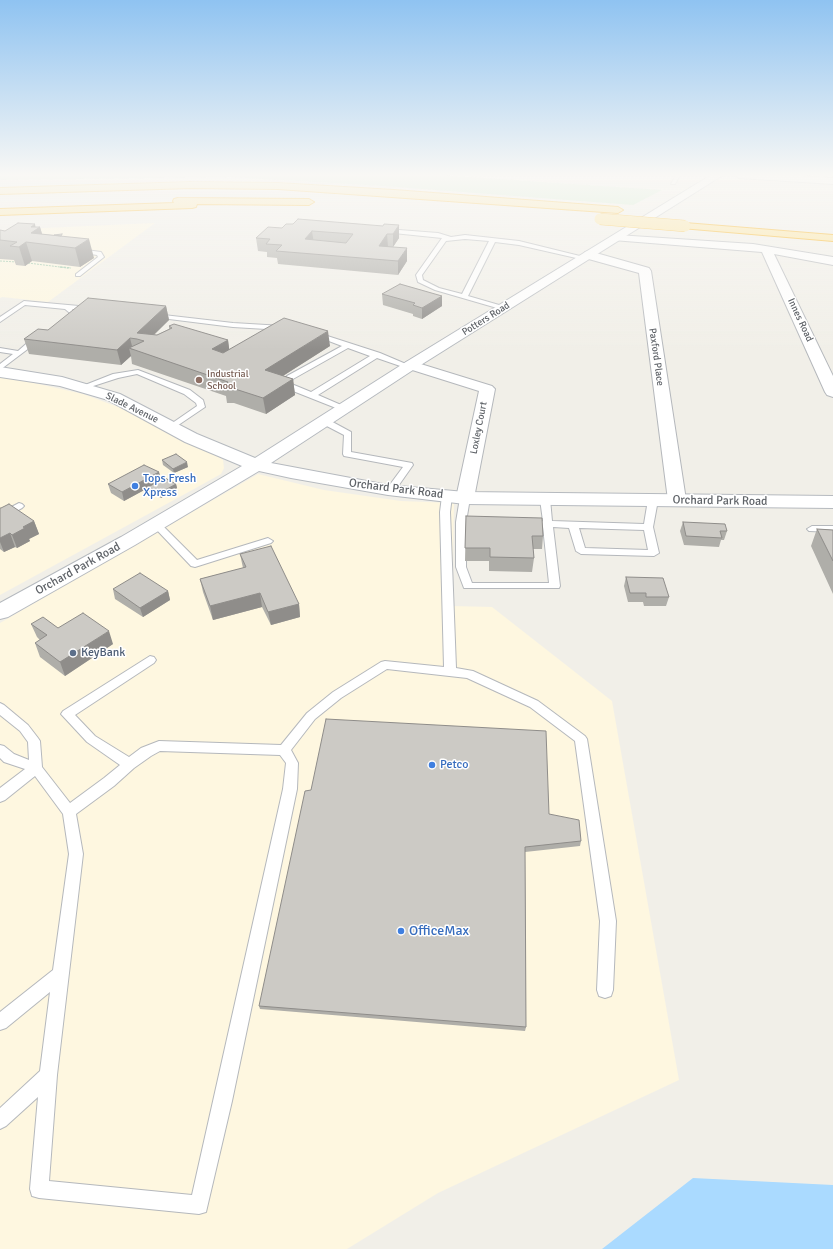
<!DOCTYPE html>
<html>
<head>
<meta charset="utf-8">
<style>
  body { margin:0 }
  canvas { display:block; background:#f1efe8 }
</style>
</head>
<body>
<canvas width="833" height="1249"></canvas>
<script>
const context = document.querySelector('canvas').getContext('2d');
context.lineJoin = 'round';
function fillPath(path, color) {
  context.fillStyle = color;
  context.fill(path, 'evenodd');
}
function toPath(rows) {
  const path = new Path2D();
  for (const r of rows) {
    path.moveTo(r[0], r[1]);
    for (let i = 2; i < r.length; i += 2) path.lineTo(r[i], r[i + 1]);
  }
  return path;
}
function strokePath(path, color, width, dash) {
  context.strokeStyle = color;
  context.lineWidth = width;
  context.lineCap = dash ? 'butt' : 'round';
  context.setLineDash(dash || []);
  context.stroke(path);
}
function write(font, color, halo, rows, align = 'center') {
  context.font = font + ' Signika,sans-serif';
  context.lineWidth = 3;
  context.setLineDash([]);
  context.textBaseline = 'middle';
  context.strokeStyle = halo;
  context.fillStyle = color;
  for (const [text, x, y, turn = 0] of rows) {
    context.save();
    context.translate(x, y);
    context.rotate((+turn || 0) * Math.PI / 180);
    context.textAlign = isNaN(turn) ? turn : align;
    if (halo) context.strokeText(text, 0, 0);
    context.fillText(text, 0, 0);
    context.restore();
  }
}
fillPath(toPath([
  [155,223,48,302,2,297,0,298,0,230],
  [0,377,21,380,83,394,121,408,166,432,216,455,223,460,224,468,221,474,194,489,0,595],
  [258,474,324,490,401,501,454,503,452,606,492,607,612,701,679,1080,438,1193,347,1249,0,1249,0,623]
]), '#fef7e0');
fillPath(toPath([
  [0,175,440,175,662,190,633,205,383,186,230,177,0,180]
]), '#c5e8c5');
fillPath(toPath([
  [693,1178,833,1185,833,1249,602,1249]
]), '#aadaff');
const lane = toPath([
  [676,175,680,175,675,184,671,184,676,175],
  [386,229,438,233,451,237,465,235,519,241,588,258,585,260,519,245,495,242,468,296,506,307,507,308,504,310,435,290,418,282,416,275,442,238,384,232,383,231,386,229],
  [465,239,489,241,462,294,439,288,423,280,422,275,446,241,465,239],
  [86,250,101,252,104,257,80,276,76,276,76,274,98,257,97,255,84,253,83,252,86,250],
  [24,301,90,307,93,309,90,311,72,309,74,312,71,314,65,309,25,305,0,322,0,317,24,301],
  [155,314,233,323,283,326,286,328,283,330,233,327,153,317,152,316,155,314],
  [315,332,380,353,413,367,409,369,377,358,318,395,348,408,347,410,341,410,288,389,283,383,287,376,342,346,313,335,313,333,315,332],
  [348,348,370,356,311,392,294,385,291,383,293,379,348,348],
  [34,337,40,337,41,339,0,370,0,364,13,354,0,352,0,348,18,351,34,337],
  [138,370,190,390,203,400,205,407,171,430,167,428,168,426,197,406,196,403,184,394,137,374,118,378,84,389,80,387,113,374,138,370],
  [321,419,327,419,351,432,351,452,412,463,413,465,394,492,391,493,386,490,403,467,344,456,343,454,344,435,321,423,320,421,321,419],
  [447,493,452,496,450,512,456,668,473,671,538,701,585,736,587,739,616,921,613,990,611,996,605,998,599,996,597,990,600,921,575,741,530,707,467,678,387,669,341,698,315,719,291,750,298,763,297,789,232,1101,206,1212,199,1214,39,1198,32,1196,30,1189,38,1097,6,1126,0,1129,0,1108,40,1071,50,992,6,1028,0,1030,0,1012,53,970,69,854,63,814,35,776,5,800,0,802,0,788,25,769,4,762,0,758,0,745,4,746,14,754,29,760,28,742,20,731,0,715,0,703,4,705,28,725,38,738,40,741,42,767,70,803,104,778,120,765,87,742,61,714,63,711,150,656,154,657,156,660,154,663,75,715,95,736,129,757,141,748,159,741,281,745,307,713,333,692,381,662,385,661,444,667,440,512,442,496,447,493],
  [160,751,280,755,286,763,283,789,192,1195,49,1181,57,1075,83,854,76,814,114,786,134,768,151,756,160,751],
  [465,495,470,498,466,522,466,567,472,583,549,583,543,527,538,524,543,521,540,499,545,496,550,499,552,521,644,524,648,500,650,498,656,498,658,500,653,527,659,553,654,556,581,554,576,551,569,528,553,527,560,586,559,588,464,588,456,567,456,522,460,498,465,495],
  [579,528,644,530,648,550,585,548,579,528],
  [19,503,22,504,24,506,22,508,0,520,0,513,19,503],
  [156,521,159,522,197,560,268,538,273,541,271,543,195,567,191,566,153,526,151,524,153,522,156,521],
  [812,526,833,526,833,532,809,531,807,529,812,526]
]);
const street = toPath([
  [734,175,783,175,833,178,833,184,739,178,734,175],
  [617,235,753,244,833,257,833,265,774,254,833,376,833,397,827,395,825,392,762,252,613,240,611,238,613,236,617,235],
  [589,251,649,268,651,271,686,500,684,504,677,506,670,504,668,500,639,273,585,258,583,255,585,252,589,251],
  [411,361,492,386,495,389,474,498,472,502,465,504,458,502,456,498,479,391,406,368,404,365,406,362,411,361]
]);
const secondary = toPath([
  [711,175,723,175,416,368,271,463,388,485,465,492,833,496,833,508,465,504,388,495,291,478,259,471,135,545,8,617,0,619,0,603,121,537,242,466,185,442,108,400,60,386,0,377,0,367,62,377,120,394,197,434,255,458,406,362,711,175]
]);
const highway = toPath([
  [191,182,278,183,394,190,618,207,623,210,618,213,278,189,191,188,0,194,0,188,191,182],
  [178,198,309,199,314,202,309,205,197,204,196,207,192,208,0,215,0,209,174,203,173,201,174,199,178,198],
  [685,223,833,235,833,241,681,228,679,226,685,223]
]);
strokePath(lane, '#b5b8bc', 2);
strokePath(street, '#b5b8bc', 2);
strokePath(secondary, '#b6babf', 2);
strokePath(highway, '#f9ab00', 2);
strokePath(toPath([
  [0,261,17,262],
  [28,263,68,268]
]), '#9cc7a9', 1, [2, 1]);
strokePath(toPath([
  [60,267,71,268]
]), '#9cc7a9', 1.5, [2.5, 1]);
fillPath(lane, '#fff');
fillPath(street, '#fff');
fillPath(secondary, '#fff');
fillPath(highway, '#fde293');
const highwayBridge = toPath([
  [600,219,685,226]
]);
strokePath(highwayBridge, '#f9ab00', 12, []);
strokePath(highwayBridge, '#fde293', 11);
fillPath(toPath([
  [383,226,399,238,393,247,407,261,398,275,278,264,277,258,267,257,267,252,258,251,256,238,282,228],
  [35,227,40,227,42,234,62,236,94,258,80,267,32,261,25,266,16,265,14,260,0,259,0,230,5,231],
  [382,294,442,296,442,306,422,319,413,316,413,314,383,305],
  [166,306,169,320,154,335,157,335,169,329,169,326,228,340,229,349,330,346,283,376,293,379,295,395,266,414,234,403,227,403,226,396,132,364,131,356,121,365,29,354,24,339,48,330],
  [162,460,188,467,174,473,163,465],
  [159,472,161,480,176,484,177,488,161,498,149,492,148,488,124,501,111,493,108,484],
  [0,508,34,521,39,534,29,539,30,541,17,548,15,547,4,552,0,549],
  [466,516,543,536,542,549,533,549,534,558,532,572,489,571,489,561,465,561],
  [683,522,727,531,724,540,721,540,719,547,684,545,680,531],
  [817,529,833,530,833,594,811,546],
  [240,554,299,604,300,617,271,625,262,607,213,620,203,592,200,579,243,568],
  [626,577,669,597,666,606,644,606,643,602,628,602,624,586],
  [113,589,168,591,170,600,143,617,115,599],
  [31,624,58,628,113,644,65,676,40,657,35,643,40,640,37,637],
  [549,814,581,841,580,846,525,852,526,1027,525,1031,260,1009,259,1006]
]), '#afaea9');
fillPath(toPath([
  [35,224,36,230,40,227,45,244,31,233,31,227],
  [399,225,399,238,393,247,393,234],
  [312,231,314,244,305,239],
  [387,234,388,247,379,246],
  [89,239,94,258,80,267,75,248],
  [26,242,32,261,25,266,19,247],
  [407,248,407,261,398,275,398,261],
  [442,296,442,306,422,319,422,308],
  [166,306,169,320,144,344,144,341,137,333],
  [328,331,330,346,267,386,265,370],
  [130,338,133,350,129,348,131,356,121,365,117,350],
  [228,340,230,355,212,349],
  [293,379,295,395,266,414,263,398],
  [187,462,188,467,174,473,173,469],
  [159,472,161,481,124,501,122,492],
  [176,484,177,488,161,498,160,493],
  [34,521,39,534,29,539,30,541,17,548,12,535,23,527],
  [10,533,15,547,4,552,0,542,0,538],
  [168,591,170,600,143,617,140,608],
  [260,593,262,607,213,620,210,606],
  [299,604,300,617,271,625,268,612],
  [109,631,113,644,65,676,60,662]
]), '#8f8d8a');
const building = toPath([
  [298,219,383,226,384,224,399,225,393,234,387,234,379,246,407,248,398,261,276,251,282,245,266,244,270,239,256,238,268,227,282,228,286,224,293,224,298,219],
  [312,231,353,234,346,243,305,239,312,231],
  [18,223,35,224,31,227,40,227,31,233,89,239,75,248,26,242,19,247,10,246,17,242,0,240,0,230,5,231,18,223],
  [62,234,61,236,54,235,62,234],
  [400,284,442,296,422,308,413,305,415,303,382,294,400,284],
  [88,298,166,306,137,333,157,335,172,328,169,326,174,324,228,340,212,349,223,353,284,318,328,331,265,370,293,379,263,398,232,388,224,387,228,382,129,348,144,341,137,339,130,338,117,350,24,339,38,329,48,330,88,298],
  [176,454,187,462,173,469,162,460,176,454],
  [144,465,159,472,122,492,108,484,144,465],
  [165,478,176,484,160,493,148,487,165,478],
  [9,504,34,521,23,527,25,528,12,535,10,533,0,538,0,508,1,508,9,504],
  [466,516,542,518,543,536,532,536,534,558,490,557,490,548,465,548,466,516],
  [683,522,725,524,727,531,720,531,722,538,686,536,683,522],
  [817,529,833,530,833,561,817,529],
  [271,546,299,604,268,612,260,593,210,606,200,579,246,567,240,554,271,546],
  [140,573,168,591,140,608,113,589,140,573],
  [626,577,663,578,669,597,646,597,646,593,630,593,626,577],
  [83,613,109,631,60,662,35,643,47,635,31,624,43,617,58,628,83,613],
  [326,719,546,731,549,814,579,820,581,841,525,847,526,1027,259,1006,305,791,311,790,326,719]
]);
fillPath(building, '#cccac5');
strokePath(building, '#8f8d8a', 1);
const sky = context.createLinearGradient(0, 0, 0, 350);
sky.addColorStop(0, '#8fc3f1');
sky.addColorStop(0.5, '#f9f8f5');
sky.addColorStop(1, '#f9f8f500');
context.fillStyle = sky;
context.fillRect(0, 0, 833, 350);
for (const [x, y, r, color] of [
  [199,380,4,"#8d6e63"],
  [135,486,4,"#3f7fe0"],
  [73,653,4,"#5c6f8a"],
  [432,765,4,"#3f7fe0"],
  [401,931,4,"#3f7fe0"]
]) {
  const dot = new Path2D();
  dot.arc(x, y, r, 0, 2 * Math.PI);
  context.fillStyle = color;
  context.fill(dot);
  strokePath(dot, '#fff', 1.5);
}
write('10px', '#5f6368', '#fff', [
  ["Potters Road",486,319,-32],
  ["Innes Road",800,320,65],
  ["Paxford Place",656,357,82],
  ["Slade Avenue",132,408,26],
  ["Loxley Court",479,428,-79]
]);
write('10px', '#785e54', '#fff', [
  ["Industrial",207,374],
  ["School",207,386]
], 'left');
write('12px', '#366cbe', '#fff', [
  ["Tops Fresh",143,479],
  ["Xpress",143,493],
  ["Petco",440,765]
], 'left');
write('12px', '#5f6368', '#fff', [
  ["Orchard Park Road",396,489,7],
  ["Orchard Park Road",720,501,1],
  ["Orchard Park Road",78,569,-29]
]);
write('12px', '#4e5e75', '#fff', [
  ["KeyBank",81,653]
], 'left');
write('14px', '#366cbe', '#fff', [
  ["OfficeMax",409,931]
], 'left');
</script>
</body>
</html>
